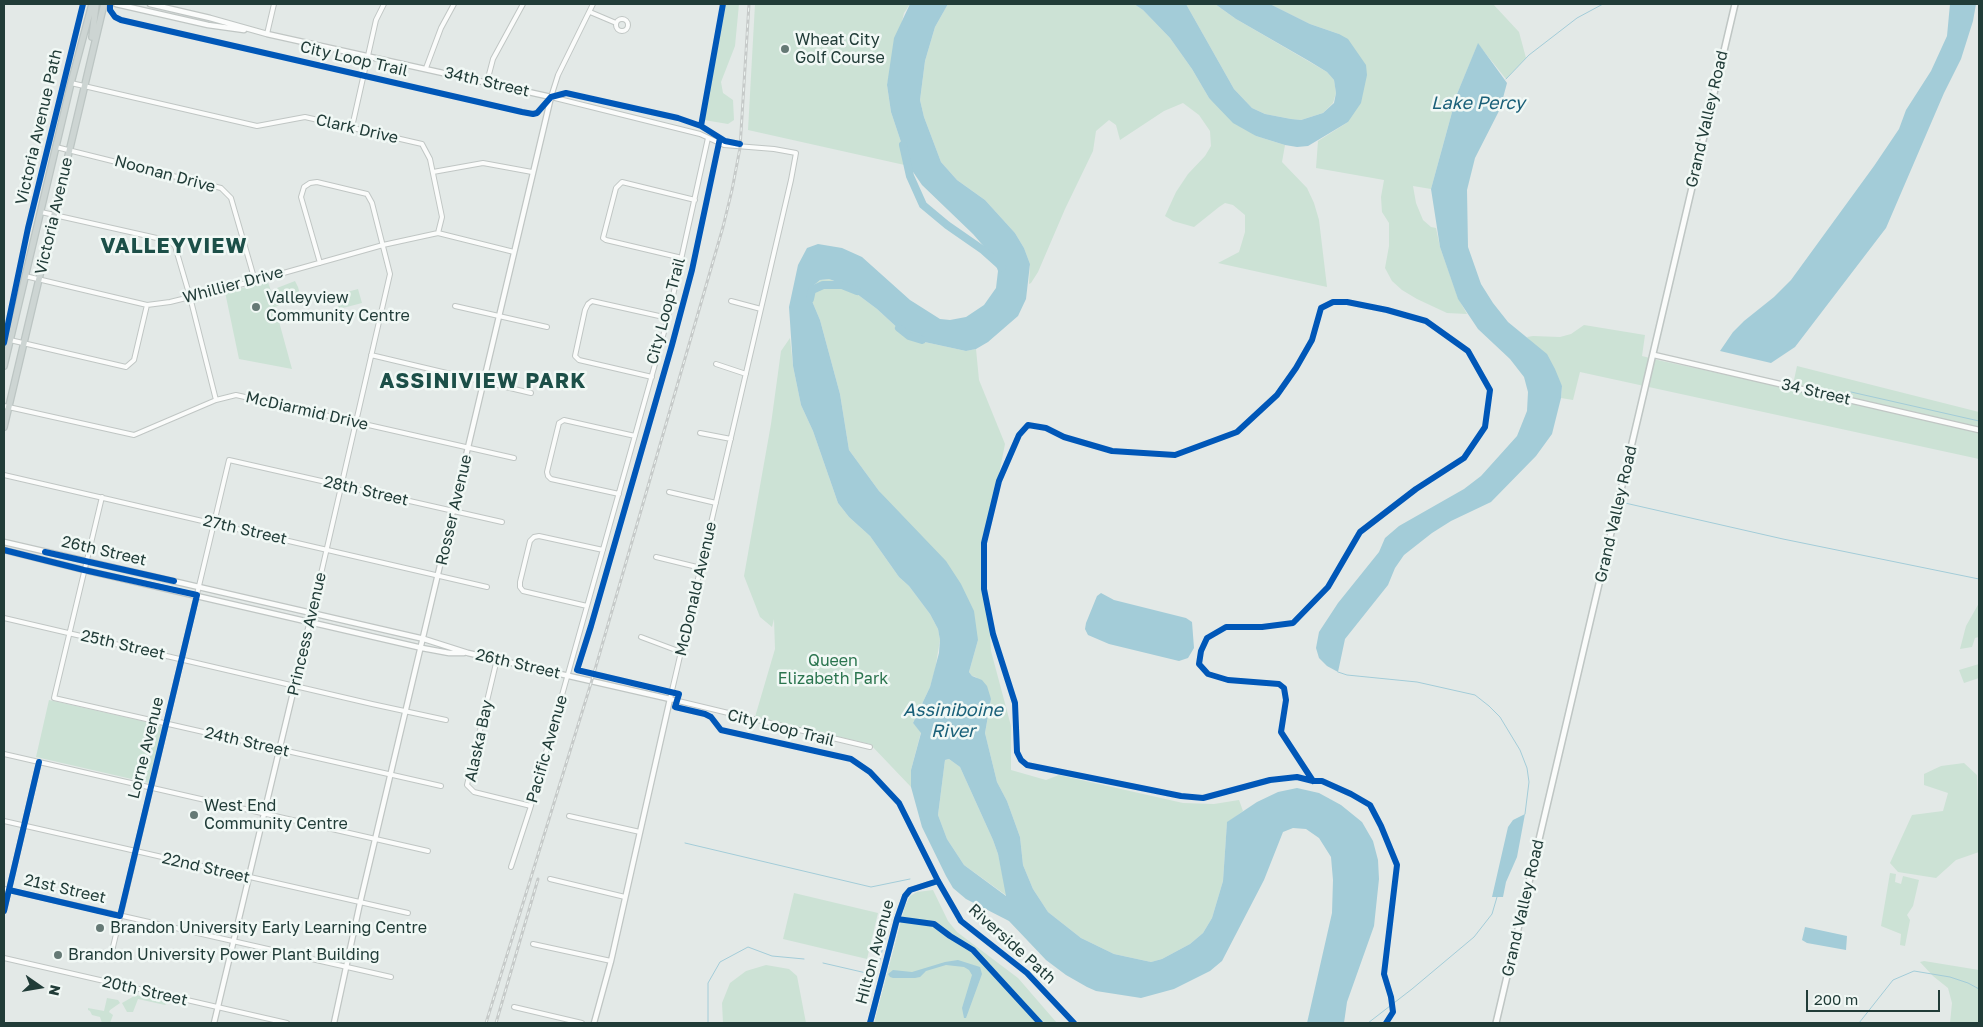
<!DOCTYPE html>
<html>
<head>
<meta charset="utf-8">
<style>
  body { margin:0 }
  #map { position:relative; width:1983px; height:1027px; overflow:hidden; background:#e3e9e7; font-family:"Golos Text",sans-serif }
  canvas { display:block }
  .frame { position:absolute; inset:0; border:5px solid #213c38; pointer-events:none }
  .north { position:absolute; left:15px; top:962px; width:50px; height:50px; -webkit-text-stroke:4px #f1f8f5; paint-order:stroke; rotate:103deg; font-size:14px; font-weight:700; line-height:20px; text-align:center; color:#213c38 }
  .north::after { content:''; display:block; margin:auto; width:18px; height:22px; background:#213c38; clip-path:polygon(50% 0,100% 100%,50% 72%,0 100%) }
  .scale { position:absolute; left:1806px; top:990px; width:134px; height:22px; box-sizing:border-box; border:2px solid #213c38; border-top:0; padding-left:6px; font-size:15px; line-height:18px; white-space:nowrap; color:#213c38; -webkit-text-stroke:4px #f1f8f5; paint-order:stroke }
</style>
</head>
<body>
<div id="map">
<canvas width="1983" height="1027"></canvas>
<div class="frame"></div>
<div class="north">N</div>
<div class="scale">200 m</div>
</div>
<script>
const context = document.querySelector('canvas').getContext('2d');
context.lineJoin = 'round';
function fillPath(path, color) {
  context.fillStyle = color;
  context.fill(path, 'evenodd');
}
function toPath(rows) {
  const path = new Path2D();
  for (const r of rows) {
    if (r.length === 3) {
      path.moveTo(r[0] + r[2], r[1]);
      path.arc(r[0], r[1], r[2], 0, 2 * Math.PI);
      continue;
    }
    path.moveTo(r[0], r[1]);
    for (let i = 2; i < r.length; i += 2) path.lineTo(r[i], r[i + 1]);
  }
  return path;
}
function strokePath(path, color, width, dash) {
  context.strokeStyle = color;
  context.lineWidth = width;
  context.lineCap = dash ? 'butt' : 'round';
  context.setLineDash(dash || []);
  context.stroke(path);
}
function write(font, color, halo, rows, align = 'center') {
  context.font = font + ' "Golos Text",sans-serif';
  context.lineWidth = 5;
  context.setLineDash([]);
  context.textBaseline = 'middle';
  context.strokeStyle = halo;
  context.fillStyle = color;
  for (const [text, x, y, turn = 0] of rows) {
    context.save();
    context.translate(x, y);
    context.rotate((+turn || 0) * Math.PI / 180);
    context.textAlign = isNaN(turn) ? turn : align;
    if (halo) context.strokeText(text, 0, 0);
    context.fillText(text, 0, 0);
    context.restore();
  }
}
fillPath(toPath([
  [726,4,739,4,735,46,721,82,723,93,733,100,734,120,728,124,704,120],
  [755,4,910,4,904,13,887,85,891,112,909,166,748,130],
  [948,4,1134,4,1143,10,1170,38,1192,69,1209,98,1256,136,1285,145,1282,162,1307,188,1314,203,1319,220,1327,287,1218,263,1239,252,1245,232,1245,215,1233,205,1225,203,1219,207,1194,227,1173,221,1165,216,1176,192,1188,174,1205,156,1211,146,1210,131,1199,115,1183,103,1164,111,1120,140,1116,125,1109,120,1096,131,1093,151,1065,209,1038,272,1031,283,1029,284,1030,264,1024,248,1015,233,985,200,957,180,941,162,924,117,920,100,925,61,935,27],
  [1186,4,1215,4,1236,19,1327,72,1334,80,1336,93,1333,103,1323,113,1301,120,1291,119,1265,114,1252,108,1234,89],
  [1270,4,1493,4,1519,32,1526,58,1506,79,1478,44,1457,94,1431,189,1413,186,1416,203,1423,220,1431,227,1436,228,1440,247,1458,298,1467,314,1447,313,1417,299,1402,290,1392,281,1385,268,1389,246,1389,223,1382,212,1381,197,1384,180,1316,168,1318,141,1348,122,1339,34,1310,24],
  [829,279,845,285,877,309,902,332,920,341,966,351,976,349,979,380,1005,444,986,539,983,566,987,590,991,651,1011,726,1011,770,1046,780,1059,775,1183,803,1214,804,1239,800,1243,811,1227,823,1223,881,1212,918,1203,933,1190,944,1162,959,1151,962,1114,954,1081,938,1048,912,1033,889,1023,865,1020,837,1007,801,997,782,985,733,991,699,976,677,972,676,969,672,978,640,879,491,849,450,840,394,820,320,812,301,813,286,820,280],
  [295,281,298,287,302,302,289,305,283,304,275,307,292,369,239,359,225,292,268,282,273,297,280,295,277,288],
  [358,289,362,303,339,309,336,295],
  [1584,325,1645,335,1642,356,1662,361,1792,389,1797,366,1979,412,1979,459,1580,372,1573,400,1561,398,1562,386,1527,337,1533,336,1560,337,1571,334],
  [790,338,793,366,801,405,813,431,838,503,849,517,870,536,899,577,909,586,930,614,938,629,940,640,935,670,930,687,913,723,921,732,911,770,911,787,870,744,755,717,775,649,774,619,772,627,760,617,744,576,771,424,781,351],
  [1979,603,1979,637,1975,638,1972,647,1960,649,1966,626],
  [1979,662,1979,678,1964,683,1959,670,1979,664],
  [49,700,160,725,162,728,149,783,36,757],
  [949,759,960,767,993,840,998,854,1007,896,964,865,947,839,938,815,945,760],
  [1964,763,1977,775,1979,852,1956,860,1936,878,1898,872,1890,863,1912,815,1943,811,1948,793,1924,785,1924,774,1941,766],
  [1890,873,1896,874,1895,882,1901,884,1903,876,1919,880,1913,906,1907,915,1910,920,1905,946,1900,945,1901,934,1881,926],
  [933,890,948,921,957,932,1018,978,1057,1023,874,1023,905,906,910,896,917,892],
  [794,893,878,913,867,959,783,939],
  [1924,961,1979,970,1979,1023,1950,1023,1952,1003,1948,988,1933,976,1920,962],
  [766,965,789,969,797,976,806,1023,723,1023,722,1003,730,983,746,971],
  [136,995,168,1002,168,1003,165,1005,138,999,133,1012,127,1012,122,1003],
  [107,998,118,1000,120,1003,110,1010,109,1012,113,1015,110,1023,102,1023,100,1017,92,1015,90,1011,88,1010,88,1008,104,1011]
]), '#cce2d5');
fillPath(toPath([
  [910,4,948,4,935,27,925,61,920,100,924,117,941,162,957,180,985,200,1015,233,1024,248,1030,264,1026,299,1018,316,988,342,976,349,966,351,920,341,902,332,877,309,845,285,829,279,820,280,813,286,812,301,820,320,840,394,849,450,879,491,946,561,961,584,974,611,978,640,969,672,972,676,982,680,987,686,991,699,985,733,997,782,1007,801,1020,837,1023,865,1033,889,1048,912,1081,938,1114,954,1151,962,1162,959,1190,944,1203,933,1212,918,1223,881,1227,822,1257,802,1278,792,1297,788,1319,793,1341,805,1362,822,1373,841,1378,860,1379,879,1374,926,1347,1002,1344,1023,1307,1023,1332,913,1333,880,1331,857,1319,838,1306,829,1293,828,1283,832,1264,880,1222,961,1210,971,1174,989,1141,998,1096,991,1087,987,1066,975,1046,960,1009,921,966,899,953,888,946,876,922,827,911,787,911,770,921,733,913,723,930,687,939,653,940,640,938,629,930,614,909,586,899,577,870,536,849,517,838,503,813,431,801,405,793,366,789,307,798,265,807,248,818,244,842,248,862,257,910,300,940,319,950,320,966,317,984,305,996,288,998,271,993,257,973,234,922,185,909,166,891,112,887,85,894,38],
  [949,759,960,767,993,840,998,854,1006,896,964,865,947,839,938,815,945,760],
  [1134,4,1186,4,1234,89,1252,108,1265,114,1291,119,1301,120,1323,113,1334,103,1336,93,1334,80,1327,72,1309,61,1236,19,1215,4,1270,4,1310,24,1339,34,1348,39,1366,65,1367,75,1361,103,1348,122,1308,146,1297,147,1285,145,1256,136,1233,123,1209,98,1192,69,1170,38,1143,10],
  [1950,4,1976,4,1973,21,1961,59,1944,93,1886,228,1795,347,1771,363,1720,351,1733,332,1744,321,1774,297,1791,280,1874,166,1899,129,1906,110,1931,71,1947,36],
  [1478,43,1507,83,1500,109,1475,158,1467,190,1468,247,1481,284,1493,303,1508,322,1547,354,1555,369,1562,386,1561,398,1552,434,1536,456,1491,502,1451,521,1432,533,1404,555,1395,568,1388,585,1345,639,1338,672,1327,666,1319,658,1316,648,1319,632,1338,603,1379,552,1385,538,1399,526,1464,489,1481,476,1517,436,1527,411,1528,392,1524,377,1510,359,1478,329,1458,299,1440,247,1431,189,1457,94],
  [1101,593,1114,600,1186,618,1192,622,1194,648,1188,658,1179,661,1109,644,1088,635,1085,629,1086,623,1097,596],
  [1525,814,1517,857,1506,882,1503,897,1492,897,1508,827,1513,820],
  [1805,927,1847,936,1846,950,1807,943,1802,940],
  [958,960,980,967,982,974,966,1018,964,1018,962,1008,972,975,969,970,964,967,946,965,926,971,920,977,915,978,893,978,890,977,888,974,893,970,912,972,945,962]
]), '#a3ccd8');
strokePath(toPath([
  [1506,79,1529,55,1577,18,1603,4],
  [1851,392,1979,421],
  [1625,503,1783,539,1979,579],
  [1338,672,1347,675,1417,682,1475,695,1489,706,1500,717,1520,750,1527,768,1529,782,1525,814],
  [685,843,871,887,910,879],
  [823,963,875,975,876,970],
  [879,964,891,912],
  [708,1023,708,983,720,962,748,947,772,956,804,959],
  [1368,1023,1412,989,1474,937,1492,914,1497,897],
  [1859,1023,1893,980,1914,971,1950,977,1968,983,1979,989]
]), '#a3ccd8', 1);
strokePath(toPath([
  [903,145,910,176,923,205,947,225,983,250,1002,267],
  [810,299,812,290,823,285,842,285,857,291],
  [899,328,909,336,922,340]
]), '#a3ccd8', 8);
const minor = toPath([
  [593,4,558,75,551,97,700,134,724,145,774,149,796,153,791,180,670,699,870,747],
  [590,12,616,23],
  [622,25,6],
  [267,34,274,4],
  [426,68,441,28,454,4],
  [487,82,493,59,523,4],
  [71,83,257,126,305,117,422,144,430,159,442,217,438,233],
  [352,127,376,20,384,4],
  [56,147,221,188,231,198,255,281],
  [433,172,483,163,532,172],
  [41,212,170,241,175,246,190,297,216,400],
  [682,258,606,240,603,238,616,188,622,182,695,200],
  [25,276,147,305,170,302,255,281,383,245,438,233,514,252],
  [731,301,761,309],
  [455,306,547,327],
  [10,340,126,367,134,360,147,305],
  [371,355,531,393],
  [716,364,746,374],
  [652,377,579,360,575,356,585,310,588,304,592,301,668,318],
  [4,406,134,435,216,400,236,395,514,458],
  [700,433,731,439],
  [4,475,487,587],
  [669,492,716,503],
  [619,494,551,479,548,476,547,472,559,423,564,420,635,436],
  [102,497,54,698,441,786],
  [656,557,701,568],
  [587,606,523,591,520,587,520,582,530,541,534,537,539,536,603,550],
  [312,613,390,274,372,203,367,194,317,182,310,183,304,187,301,197,320,263],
  [4,618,372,704,446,720],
  [641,637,681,652],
  [497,659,467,785,474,792,531,806],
  [4,754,428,851],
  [569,816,640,832],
  [4,821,408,913],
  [511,867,530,809,668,318,708,138],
  [550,879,625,897],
  [4,889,391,977],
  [4,911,39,762],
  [533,944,611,961],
  [112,951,229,460,502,522],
  [4,958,287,1023],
  [514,1007,582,1023],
  [870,1023,897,919,905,896,910,890,938,881]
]);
const tertiary = toPath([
  [116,4,208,25,244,30],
  [150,4,210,18,267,34,551,97,360,903,334,1023],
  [1654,355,1979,430],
  [4,542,424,639,468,653,670,699,611,961,594,1023],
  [4,550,84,570,422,648,449,653,464,653],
  [214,1023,312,613]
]);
const secondary = toPath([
  [1496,1023,1735,4]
]);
const primary = toPath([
  [92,37,96,4],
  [4,366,71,83,92,4],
  [4,427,104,4]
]);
strokePath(minor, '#c0c6c4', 6);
strokePath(tertiary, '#c0c6c4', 7);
strokePath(secondary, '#bfc6c4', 8);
strokePath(primary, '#bcc5c3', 8);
strokePath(minor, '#fbfcfb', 4);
strokePath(tertiary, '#fbfcfb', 4.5);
strokePath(secondary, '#fbfcfb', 5);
strokePath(primary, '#cdd5d3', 5.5);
const rail = toPath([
  [486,1023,592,680,723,227,732,190,740,148,749,4],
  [496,1023,538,879]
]);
strokePath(rail, '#c6cac9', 3);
strokePath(rail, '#f1f8f5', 1, [4]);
strokePath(toPath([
  [110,4,110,10,115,17,121,20,522,112,533,114,537,113,551,97,566,93,678,118,701,126,725,141,740,144],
  [701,126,723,4],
  [720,138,692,270,672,345,591,626,577,670,679,694,675,707,705,714,711,717,721,730,851,759,870,772,899,803,938,881,961,921,1027,973,1074,1023],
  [4,343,28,228,83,4],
  [4,550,84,570,197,595,120,916,9,890],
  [45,552,174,581],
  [1313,781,1281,732,1286,700,1284,688,1279,684,1228,680,1208,674,1199,664,1201,651,1207,638,1226,627,1262,627,1293,623,1328,587,1360,532,1416,489,1464,458,1485,427,1490,390,1468,351,1426,321,1387,310,1347,302,1333,302,1321,308,1312,340,1296,368,1277,395,1237,432,1175,455,1112,451,1064,437,1046,428,1028,425,1019,435,999,481,984,543,984,589,993,634,1015,703,1017,752,1021,760,1027,765,1181,796,1203,798,1270,780,1297,777,1313,781,1322,781,1351,794,1370,805,1381,826,1397,865,1384,974,1391,997,1393,1012,1386,1023],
  [4,911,39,762],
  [897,919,934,924,950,936,973,950,1040,1023],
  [870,1023,897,919,905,896,910,890,938,881]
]), '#0057b8', 6);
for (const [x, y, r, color] of [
  [785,49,5,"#657975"],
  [256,307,5,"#657975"],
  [194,815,5,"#657975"],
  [100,928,5,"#657975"],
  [58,955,5,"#657975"]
]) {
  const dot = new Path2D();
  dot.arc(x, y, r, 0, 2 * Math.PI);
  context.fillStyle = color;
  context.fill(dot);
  strokePath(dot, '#f1f8f5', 2);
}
write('16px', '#213c38', '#f1f8f5', [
  ["Wheat City",795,40],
  ["Golf Course",795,58],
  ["Valleyview",266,298],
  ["Community Centre",266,316],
  ["West End",204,806],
  ["Community Centre",204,824],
  ["Brandon University Early Learning Centre",110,928],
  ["Brandon University Power Plant Building",68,955]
], 'left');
write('16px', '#213c38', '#f1f8f5', [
  ["City Loop Trail",354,59,13],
  ["34th Street",487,82,13],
  ["Grand Valley Road",1707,119,-77],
  ["Victoria Avenue Path",39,127,-77],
  ["Clark Drive",357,129,13],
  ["Noonan Drive",165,174,15],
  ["Victoria Avenue",54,216,-77],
  ["Whillier Drive",233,285,-15],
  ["City Loop Trail",666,311,-75],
  ["34 Street",1816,392,13],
  ["McDiarmid Drive",307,411,13],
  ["28th Street",366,491,13],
  ["Rosser Avenue",454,510,-77],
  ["Grand Valley Road",1616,514,-77],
  ["27th Street",245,530,13],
  ["26th Street",104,551,13],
  ["McDonald Avenue",696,589,-77],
  ["Princess Avenue",307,634,-77],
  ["25th Street",123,645,13],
  ["26th Street",518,664,13],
  ["City Loop Trail",781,728,14],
  ["Alaska Bay",479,741,-78],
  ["24th Street",247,742,13],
  ["Lorne Avenue",146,748,-76],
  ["Pacific Avenue",547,749,-74],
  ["22nd Street",206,868,13],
  ["21st Street",65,889,13],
  ["Grand Valley Road",1523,908,-77],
  ["Riverside Path",1012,944,42],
  ["Hilton Avenue",875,952,-75],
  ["20th Street",145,991,13]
]);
write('16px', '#2a744e', '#f1f8f5', [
  ["Queen",833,661],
  ["Elizabeth Park",833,679]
]);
write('italic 18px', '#1a6079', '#f1f8f5', [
  ["Lake Percy",1478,103],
  ["Assiniboine",953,710],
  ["River",953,731]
]);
context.letterSpacing = '1px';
write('bold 21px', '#1c4f48', '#f1f8f5', [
  ["VALLEYVIEW",174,246],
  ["ASSINIVIEW PARK",483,381]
]);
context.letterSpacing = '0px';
</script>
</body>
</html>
